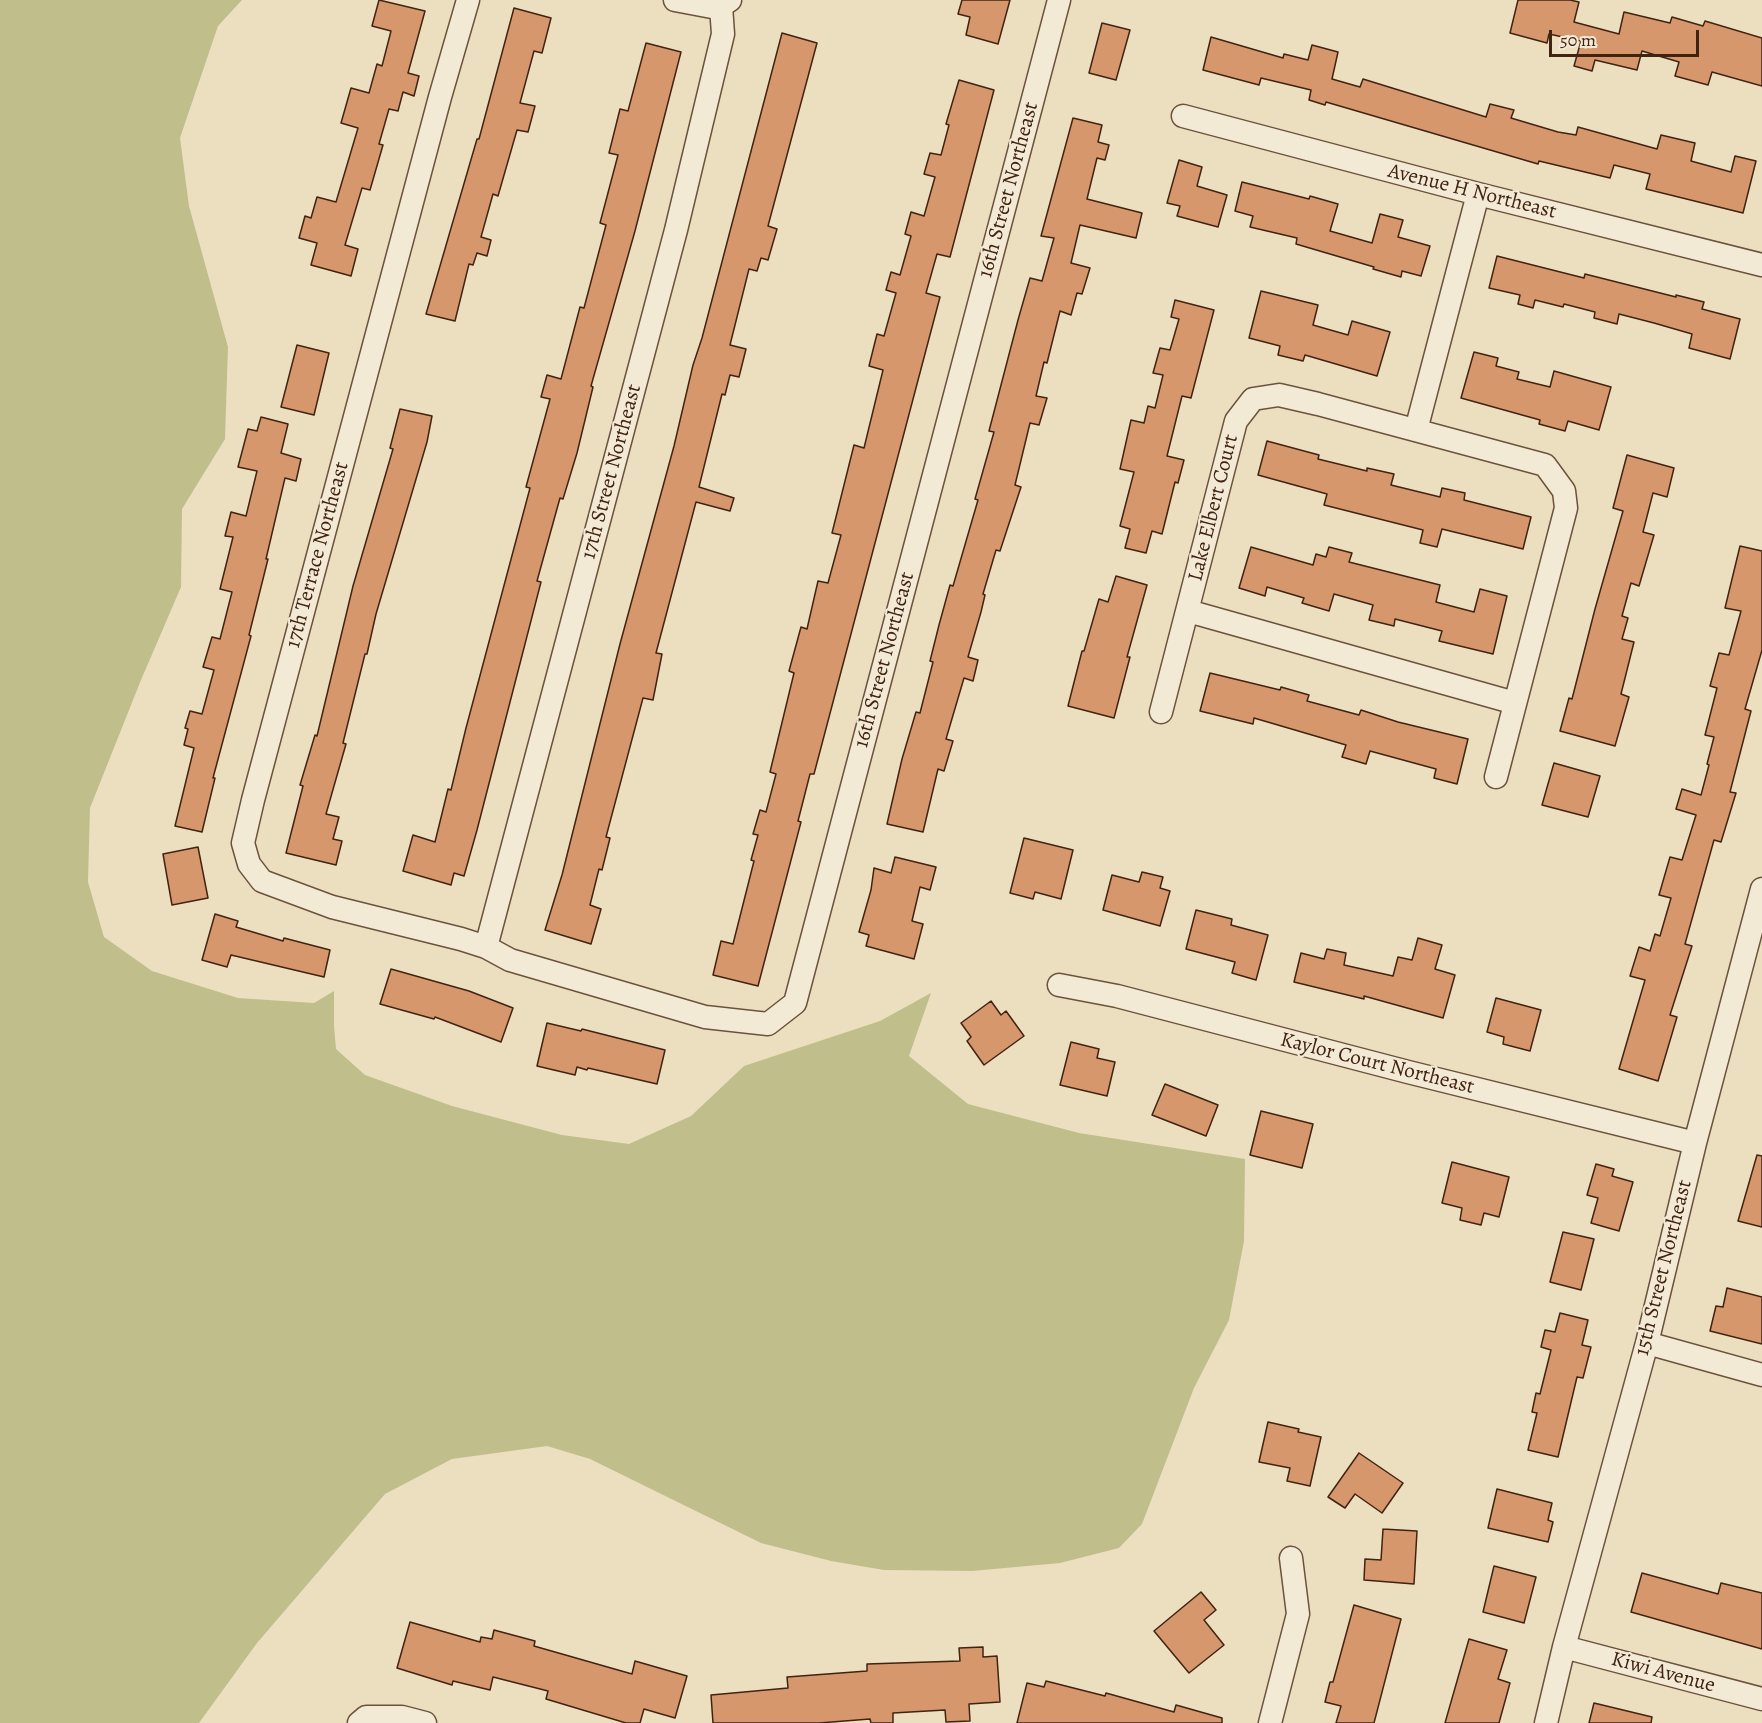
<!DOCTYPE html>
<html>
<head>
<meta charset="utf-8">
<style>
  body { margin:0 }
  #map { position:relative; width:1762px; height:1723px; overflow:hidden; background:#ecdfbf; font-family:Alegreya,serif }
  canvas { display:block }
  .scale { position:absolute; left:1549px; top:30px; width:150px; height:27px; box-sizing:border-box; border:3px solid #412312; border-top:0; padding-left:8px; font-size:18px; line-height:21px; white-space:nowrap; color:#412312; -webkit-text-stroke:4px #f3ead5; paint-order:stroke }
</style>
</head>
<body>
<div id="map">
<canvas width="1762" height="1723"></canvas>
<div class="scale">50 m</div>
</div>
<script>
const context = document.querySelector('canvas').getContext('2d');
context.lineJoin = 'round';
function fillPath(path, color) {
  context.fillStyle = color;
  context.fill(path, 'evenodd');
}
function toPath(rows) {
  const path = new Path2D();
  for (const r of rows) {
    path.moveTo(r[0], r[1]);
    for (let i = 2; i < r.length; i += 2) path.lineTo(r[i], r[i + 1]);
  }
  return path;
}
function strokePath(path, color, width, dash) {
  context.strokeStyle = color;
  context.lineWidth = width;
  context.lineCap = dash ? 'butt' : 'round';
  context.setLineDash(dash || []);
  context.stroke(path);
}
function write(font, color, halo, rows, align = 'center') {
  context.font = font + ' Alegreya,serif';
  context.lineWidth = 4.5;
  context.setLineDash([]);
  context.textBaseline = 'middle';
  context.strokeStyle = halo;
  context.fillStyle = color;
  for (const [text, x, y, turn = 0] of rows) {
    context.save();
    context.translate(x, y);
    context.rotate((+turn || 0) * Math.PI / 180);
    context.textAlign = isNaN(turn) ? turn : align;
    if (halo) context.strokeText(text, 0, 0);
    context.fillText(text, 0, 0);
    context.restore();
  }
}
fillPath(toPath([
  [0,0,242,0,218,26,180,138,189,206,228,347,225,439,182,509,181,587,141,680,90,808,88,882,104,937,152,971,238,998,314,1003,334,991,334,1026,336,1049,365,1075,452,1106,562,1135,629,1144,691,1116,744,1066,880,1021,931,993,909,1056,968,1104,1079,1133,1245,1159,1244,1241,1229,1320,1194,1388,1142,1524,1119,1548,1060,1563,972,1571,884,1570,831,1561,761,1543,590,1459,547,1446,452,1459,385,1494,257,1643,199,1723,0,1723]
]), '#c0bf8c');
const building = toPath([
  [379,0,425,11,408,73,419,76,414,96,403,92,398,111,389,109,379,144,383,145,370,190,362,188,345,245,358,249,351,276,311,265,317,243,299,238,305,216,311,218,317,197,336,202,358,128,341,123,351,88,369,93,377,64,382,66,391,31,372,26,379,0],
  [962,0,1010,0,998,44,966,35,970,17,958,14,962,0],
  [1518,0,1570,0,1579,2,1574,22,1619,34,1624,12,1670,23,1672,17,1703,26,1705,21,1762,38,1762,86,1712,72,1708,85,1675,76,1679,62,1642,51,1637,70,1595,60,1592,71,1574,66,1581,41,1549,34,1547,43,1510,33,1518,0],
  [514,8,551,18,542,53,534,51,520,103,535,106,528,132,517,130,498,196,493,194,481,237,491,240,487,256,477,253,473,265,469,264,455,321,426,314,477,139,479,139,514,8],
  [1102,23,1130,30,1116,80,1089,73,1102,23],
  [782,33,817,43,768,226,777,229,768,260,761,258,757,271,749,269,730,345,746,349,739,377,730,375,725,395,722,394,699,487,734,498,730,511,696,502,656,653,662,654,653,700,643,698,606,837,610,838,602,870,599,869,590,905,601,909,591,944,545,930,562,875,620,644,674,446,693,365,702,338,782,33],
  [1211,37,1283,58,1284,54,1308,60,1312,45,1338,52,1332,79,1360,87,1363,79,1486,117,1490,104,1514,110,1511,118,1558,132,1576,135,1578,127,1657,149,1661,135,1695,143,1691,161,1731,172,1735,156,1756,161,1743,213,1646,189,1650,174,1614,165,1610,178,1539,161,1538,164,1326,102,1325,105,1309,100,1311,90,1261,78,1259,85,1203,70,1211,37],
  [646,43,681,52,635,231,591,386,593,387,577,453,563,499,560,498,537,581,541,582,477,830,464,876,454,873,451,885,403,871,413,835,435,842,448,789,451,790,466,728,530,488,526,487,550,399,541,397,547,375,561,379,580,307,584,308,606,225,600,223,618,155,609,153,620,109,628,111,646,43],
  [959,80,994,90,950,257,937,254,926,293,940,297,814,774,810,774,798,821,801,822,758,986,713,975,721,941,733,944,754,861,751,860,758,835,753,834,760,810,766,812,776,774,770,772,794,673,789,671,801,627,807,629,818,581,828,583,841,535,832,533,854,445,864,448,883,370,869,366,877,334,884,336,896,293,886,290,891,272,900,275,911,236,905,234,911,212,924,216,935,177,924,174,930,153,941,155,949,125,946,124,959,80],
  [1073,118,1102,125,1098,142,1109,145,1105,160,1097,158,1087,199,1142,213,1136,238,1080,225,1071,263,1090,268,1082,294,1077,293,1071,315,1060,311,1047,363,1044,362,1036,396,1047,398,1039,425,1030,423,1015,485,1021,487,1000,551,996,550,983,594,985,595,981,612,968,657,978,660,973,681,964,678,946,739,953,741,944,771,938,769,923,832,887,824,902,759,916,712,920,713,933,662,930,661,939,625,950,585,953,586,978,500,975,499,994,432,989,431,1018,320,1030,278,1042,281,1054,238,1041,236,1073,118],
  [1179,160,1202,167,1197,186,1227,195,1218,227,1177,216,1180,206,1167,203,1179,160],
  [1242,182,1309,199,1310,196,1338,204,1330,231,1372,243,1380,214,1403,220,1398,237,1430,246,1421,276,1402,271,1401,277,1373,269,1374,267,1296,244,1297,238,1250,227,1253,216,1235,211,1242,182],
  [1497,256,1584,278,1585,274,1676,297,1676,295,1704,302,1702,309,1740,319,1730,359,1689,348,1692,334,1654,323,1619,314,1617,324,1594,318,1595,312,1564,304,1563,307,1535,300,1533,308,1518,304,1520,295,1489,288,1497,256],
  [1261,291,1318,305,1313,325,1348,335,1352,321,1390,332,1377,376,1305,355,1303,361,1278,355,1280,346,1249,338,1261,291],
  [1175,300,1214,310,1191,398,1182,396,1167,456,1184,460,1178,483,1175,482,1162,534,1152,531,1146,553,1125,548,1130,529,1120,526,1134,472,1120,469,1131,420,1144,423,1148,406,1155,408,1163,375,1153,373,1160,348,1170,350,1179,319,1171,317,1175,300],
  [297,345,329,353,314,415,281,407,297,345],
  [1474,352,1498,358,1496,366,1519,372,1517,379,1550,387,1554,371,1611,387,1599,430,1568,421,1565,431,1539,424,1540,420,1461,398,1474,352],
  [400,409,432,416,427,442,376,614,367,654,365,654,343,743,346,744,326,814,339,817,333,839,342,841,336,865,286,853,303,786,300,785,315,735,317,736,353,586,393,449,390,448,400,409],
  [261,417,288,424,281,453,301,459,296,481,285,478,266,559,268,559,249,635,251,636,213,778,215,778,202,832,175,826,194,748,184,745,188,729,185,728,190,711,202,714,214,670,203,667,212,637,220,639,232,592,220,589,233,537,225,536,231,512,246,516,257,471,238,467,248,429,257,431,261,417],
  [1267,441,1319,455,1318,459,1367,471,1367,468,1394,474,1391,485,1440,497,1442,488,1465,493,1464,500,1531,517,1523,549,1442,529,1437,547,1420,543,1423,530,1324,505,1327,494,1258,475,1267,441],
  [1627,455,1674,468,1667,497,1653,493,1643,532,1654,535,1639,586,1631,583,1622,616,1628,618,1622,639,1634,642,1621,694,1629,697,1615,746,1560,731,1569,698,1572,699,1595,609,1623,511,1613,508,1627,455],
  [1740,546,1762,551,1762,650,1745,709,1751,711,1730,792,1736,793,1721,842,1714,840,1685,944,1692,946,1670,1015,1677,1017,1658,1081,1619,1069,1645,980,1630,976,1639,947,1650,951,1655,934,1660,936,1671,898,1659,895,1670,857,1682,860,1696,815,1676,809,1682,789,1701,795,1709,765,1707,764,1714,737,1705,735,1717,688,1710,686,1719,653,1729,655,1741,611,1725,608,1740,546],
  [1251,547,1313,565,1316,554,1326,557,1329,547,1352,553,1349,562,1440,585,1436,602,1474,612,1480,589,1507,596,1493,654,1439,641,1442,631,1395,619,1394,626,1369,620,1373,605,1334,594,1329,611,1302,603,1304,598,1267,587,1265,596,1239,588,1251,547],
  [1116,576,1147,585,1127,657,1130,657,1114,718,1068,706,1082,651,1084,651,1099,599,1108,602,1116,576],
  [1210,673,1280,690,1281,687,1309,695,1307,701,1359,715,1361,710,1398,722,1468,739,1457,784,1434,778,1436,769,1370,751,1366,764,1342,757,1346,745,1254,718,1253,724,1200,711,1210,673],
  [1554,763,1600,776,1588,817,1542,805,1554,763],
  [1024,838,1073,850,1061,899,1035,892,1033,899,1010,893,1024,838],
  [198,847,208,898,172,905,163,854,198,847],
  [895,857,936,867,930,890,920,887,912,921,923,924,914,959,866,946,869,935,859,932,871,890,874,868,891,873,895,857],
  [1142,872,1163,877,1160,888,1170,891,1160,926,1103,910,1112,875,1139,882,1142,872],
  [1196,910,1232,919,1231,925,1268,935,1256,980,1232,973,1235,962,1186,949,1196,910],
  [215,914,238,921,236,927,283,941,284,938,330,950,324,977,231,955,227,967,202,960,215,914],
  [1418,938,1442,945,1435,969,1455,975,1443,1018,1364,996,1364,999,1294,982,1301,953,1324,959,1327,949,1346,953,1344,965,1393,976,1398,957,1412,960,1418,938],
  [391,969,469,991,513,1008,501,1042,435,1017,434,1019,380,1004,391,969],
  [1496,998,1541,1010,1530,1051,1503,1044,1504,1037,1487,1032,1496,998],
  [991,1001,1001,1015,1006,1011,1024,1036,984,1065,967,1041,971,1037,961,1023,991,1001],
  [547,1023,581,1031,582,1029,665,1050,657,1084,588,1068,587,1070,577,1067,575,1075,537,1066,547,1023],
  [1071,1042,1099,1049,1097,1058,1115,1062,1107,1096,1060,1085,1071,1042],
  [1165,1084,1218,1105,1206,1136,1152,1115,1165,1084],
  [1261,1111,1313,1124,1302,1168,1250,1155,1261,1111],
  [1757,1155,1762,1156,1762,1227,1738,1221,1757,1155],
  [1452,1162,1509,1177,1499,1217,1484,1213,1481,1225,1460,1220,1462,1208,1442,1203,1452,1162],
  [1596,1164,1614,1169,1612,1176,1633,1182,1619,1231,1591,1223,1598,1198,1587,1195,1596,1164],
  [1563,1232,1594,1239,1581,1290,1550,1282,1563,1232],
  [1727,1288,1762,1297,1762,1344,1710,1331,1716,1306,1723,1307,1727,1288],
  [1560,1313,1588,1320,1582,1345,1591,1347,1583,1378,1577,1377,1558,1457,1528,1450,1537,1413,1532,1412,1536,1393,1540,1394,1551,1350,1541,1347,1545,1330,1555,1332,1560,1313],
  [1268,1422,1299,1429,1298,1432,1321,1437,1310,1486,1287,1481,1290,1468,1259,1462,1268,1422],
  [1359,1453,1403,1483,1382,1513,1355,1494,1345,1508,1328,1497,1359,1453],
  [1497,1489,1552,1503,1548,1520,1553,1522,1548,1542,1488,1528,1497,1489],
  [1383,1529,1417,1531,1414,1584,1364,1580,1365,1559,1381,1560,1383,1529],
  [1494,1566,1536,1577,1524,1623,1483,1612,1494,1566],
  [1642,1573,1718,1594,1721,1583,1762,1593,1762,1649,1631,1612,1642,1573],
  [1201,1592,1216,1610,1204,1620,1224,1645,1189,1673,1154,1631,1201,1592],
  [1354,1605,1401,1619,1374,1723,1336,1723,1341,1706,1325,1702,1330,1682,1333,1682,1354,1605],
  [410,1622,480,1642,481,1637,492,1639,494,1630,535,1641,534,1646,632,1674,635,1661,687,1676,675,1718,644,1709,640,1723,626,1723,546,1699,548,1691,493,1677,490,1690,453,1681,452,1685,397,1668,410,1622],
  [1469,1639,1507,1650,1498,1679,1510,1683,1499,1723,1445,1723,1469,1639],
  [983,1647,983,1657,997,1656,1000,1702,969,1704,970,1721,946,1722,945,1710,893,1713,893,1723,871,1723,870,1719,819,1723,713,1723,711,1695,788,1688,787,1677,867,1671,867,1664,960,1661,959,1648,983,1647],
  [1046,1681,1105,1696,1106,1693,1174,1712,1176,1705,1222,1718,1222,1723,1017,1723,1027,1683,1044,1687,1046,1681],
  [1594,1703,1652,1717,1651,1723,1589,1723,1594,1703]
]);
fillPath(building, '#d6976d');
strokePath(building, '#412312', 1.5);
const minor = toPath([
  [468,0,440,97,253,800,243,843,249,864,262,881,332,907,461,939,486,947,510,960,705,1017,768,1024,795,1003,1059,0],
  [675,0,712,7,721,6,730,0],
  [1183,116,1478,194,1762,265],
  [1416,430,1478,194],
  [1188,611,1515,703],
  [1161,712,1236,421,1253,399,1279,395,1318,404,1545,465,1564,491,1566,508,1496,777],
  [486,947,676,230,723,34,721,6],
  [1059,985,1117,996,1408,1072,1695,1143],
  [1647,1343,1762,1375],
  [1564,1647,1762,1699],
  [359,1723,366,1717,402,1717,425,1723],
  [1270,1723,1298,1614,1291,1558],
  [1546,1723,1564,1647,1647,1343,1695,1143,1762,889]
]);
strokePath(minor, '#6c523d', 25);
strokePath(minor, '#f3ead5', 22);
write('21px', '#412312', '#f3ead5', [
  ["16th Street Northeast",1009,190,-75],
  ["Avenue H Northeast",1472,192,14],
  ["17th Street Northeast",612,472,-75],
  ["Lake Elbert Court",1214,508,-76],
  ["17th Terrace Northeast",318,555,-75],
  ["16th Street Northeast",885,660,-75],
  ["Kaylor Court Northeast",1377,1064,14],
  ["15th Street Northeast",1664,1268,-76],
  ["Kiwi Avenue",1663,1673,15]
]);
</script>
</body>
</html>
